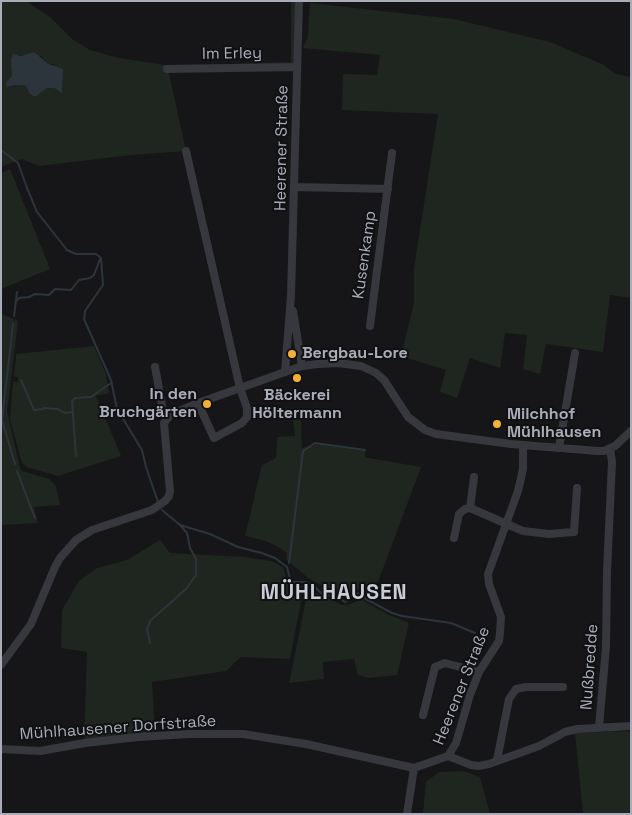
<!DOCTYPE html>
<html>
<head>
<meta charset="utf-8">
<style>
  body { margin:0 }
  #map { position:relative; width:632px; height:815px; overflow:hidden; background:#161618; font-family:"Space Grotesk",sans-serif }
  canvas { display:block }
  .frame { position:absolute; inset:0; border:2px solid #a8adb8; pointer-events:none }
</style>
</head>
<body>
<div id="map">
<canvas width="632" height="815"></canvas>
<div class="frame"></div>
</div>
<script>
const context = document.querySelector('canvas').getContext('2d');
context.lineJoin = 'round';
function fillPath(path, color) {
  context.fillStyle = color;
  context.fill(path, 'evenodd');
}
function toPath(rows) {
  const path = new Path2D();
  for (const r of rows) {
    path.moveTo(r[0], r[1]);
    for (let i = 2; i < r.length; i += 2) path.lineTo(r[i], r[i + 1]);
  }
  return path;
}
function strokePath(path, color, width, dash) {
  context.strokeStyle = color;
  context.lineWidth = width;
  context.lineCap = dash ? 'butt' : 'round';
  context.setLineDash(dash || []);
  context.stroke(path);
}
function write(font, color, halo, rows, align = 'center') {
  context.font = font + ' "Space Grotesk",sans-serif';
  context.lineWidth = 4;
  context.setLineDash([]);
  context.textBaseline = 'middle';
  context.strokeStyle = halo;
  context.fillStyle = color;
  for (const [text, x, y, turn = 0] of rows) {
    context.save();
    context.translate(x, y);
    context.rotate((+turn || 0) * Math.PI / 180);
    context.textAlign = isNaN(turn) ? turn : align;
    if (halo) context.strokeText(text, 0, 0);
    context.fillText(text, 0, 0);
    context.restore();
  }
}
fillPath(toPath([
  [1,1,26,1,50,17,72,39,90,50,119,58,172,66,291,62,291,1,298,1,297,67,168,69,186,151,131,155,39,166,22,159,1,167],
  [13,55,41,56,49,64,54,64,63,90,59,91,54,88,47,88,35,97,30,94,25,85,5,83,12,76],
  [310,3,454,19,550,42,602,64,616,74,631,77,631,298,610,295,603,352,546,344,540,374,523,369,527,335,505,333,500,368,470,358,457,398,440,392,446,370,401,356,414,303,414,268,438,114,342,110,343,74,377,75,380,55,303,48,308,36],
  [10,169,50,269,1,289,1,173],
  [1,314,17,320,18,323,7,411,20,468,22,471,49,479,56,486,60,505,34,507,38,523,1,525],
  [94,346,106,374,109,393,96,396,121,456,58,476,27,467,22,463,10,419,13,382,18,382,18,377,14,377,16,354],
  [301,419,302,448,318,444,329,446,365,451,365,457,375,459,421,467,378,582,374,586,347,592,330,590,308,578,286,559,287,553,280,548,266,541,245,536,262,465,276,458,277,437,295,436,293,420],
  [160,540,170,553,244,557,271,561,283,567,287,581,294,585,304,586,290,659,241,657,226,671,152,682,155,732,84,741,87,652,61,648,62,610,79,581,97,568,127,560],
  [308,590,313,590,323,598,331,599,341,605,348,605,357,601,362,600,387,614,409,623,397,675,369,678,358,675,354,659,323,662,324,679,289,683],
  [631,731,631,814,583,814,575,733],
  [464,771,480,777,490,814,423,814,426,782,439,772]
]), '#1e261f');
fillPath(toPath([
  [34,52,49,64,63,69,62,93,54,88,47,88,35,97,30,94,25,85,14,85,7,87,5,83,12,76,11,60,13,54,21,56]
]), '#2c353c');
strokePath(toPath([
  [1,150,18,163,27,188,37,212,67,250,76,254,96,254,101,258,103,285,85,311,84,319,111,380,117,409,142,450,146,467,158,502],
  [16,301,19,298,29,297,35,294,49,295,55,289,71,290,79,280,90,278,94,275,100,259],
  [14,316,17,292],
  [13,324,2,420,15,464],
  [21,380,34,410,43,409,44,408,57,409,65,413,72,412],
  [76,456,72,401,75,398,91,397,111,383],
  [17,471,35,518],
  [162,510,180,525,210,534,238,547,262,553,275,558,287,567,290,579,293,582,305,582,313,585,323,595,335,596,345,602,356,594,360,593,364,598,392,613,402,616,451,623,475,633],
  [289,563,303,451,315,443,365,450],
  [361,593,377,588],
  [150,643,147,629,150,621,186,589,196,575,196,559,190,548,187,533,180,525]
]), '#2c353c', 2);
strokePath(toPath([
  [167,69,297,67],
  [186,151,240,388,247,408,247,417,242,423,214,438,198,403],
  [295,187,388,189],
  [293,311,302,366],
  [370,326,392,153],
  [155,367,163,411,166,418],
  [285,372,291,296,299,1],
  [559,448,575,353],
  [474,477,470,508,523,531,549,534,574,532,577,488],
  [454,538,459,514,465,509,470,508],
  [1,665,31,624,55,567,60,558,76,540,92,530,152,510,165,501,169,496,170,491,164,423,170,415,198,403,302,366,318,364,338,363,361,366,376,373,384,380,408,417,425,430,436,434,511,444,597,451,604,451,615,446,631,431],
  [423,715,435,667,445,663,479,672],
  [599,727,606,647,607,572,612,462,610,449],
  [1,749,40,751,85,743,138,737,189,734,243,734,306,744,414,768,448,756,456,743,470,695,479,672,499,641,500,633,501,617,489,584,488,574,518,491,523,469,523,445],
  [448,756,471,765,479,766,489,764,539,746,565,732,577,729,631,726],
  [497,760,509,699,516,689,526,687,563,687],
  [407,814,414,768]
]), '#37383d', 8);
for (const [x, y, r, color] of [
  [292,354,5,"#f2b134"],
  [297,378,5,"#f2b134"],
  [207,404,5,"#f2b134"],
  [497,424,5,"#f2b134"]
]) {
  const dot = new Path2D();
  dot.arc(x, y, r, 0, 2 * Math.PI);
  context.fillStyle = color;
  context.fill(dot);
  strokePath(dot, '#111113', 2);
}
write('16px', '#a8adb8', '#111113', [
  ["Im Erley",232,54,-1],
  ["Heerener Straße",282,148,-89],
  ["Kusenkamp",365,255,-82],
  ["Nußbredde",590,667,-86],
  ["Heerener Straße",462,686,-68],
  ["Mühlhausener Dorfstraße",118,728,-4]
]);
write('bold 16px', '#a8adb8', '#111113', [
  ["Bergbau-Lore",302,354],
  ["In den",197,395,"right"],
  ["Bruchgärten",197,413,"right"],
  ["Bäckerei",297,396,"center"],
  ["Höltermann",297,414,"center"],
  ["Milchhof",507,415],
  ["Mühlhausen",507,433]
], 'left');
context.letterSpacing = '1px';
write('bold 21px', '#c9ccd4', '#111113', [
  ["MÜHLHAUSEN",334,593]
]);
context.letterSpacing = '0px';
</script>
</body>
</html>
